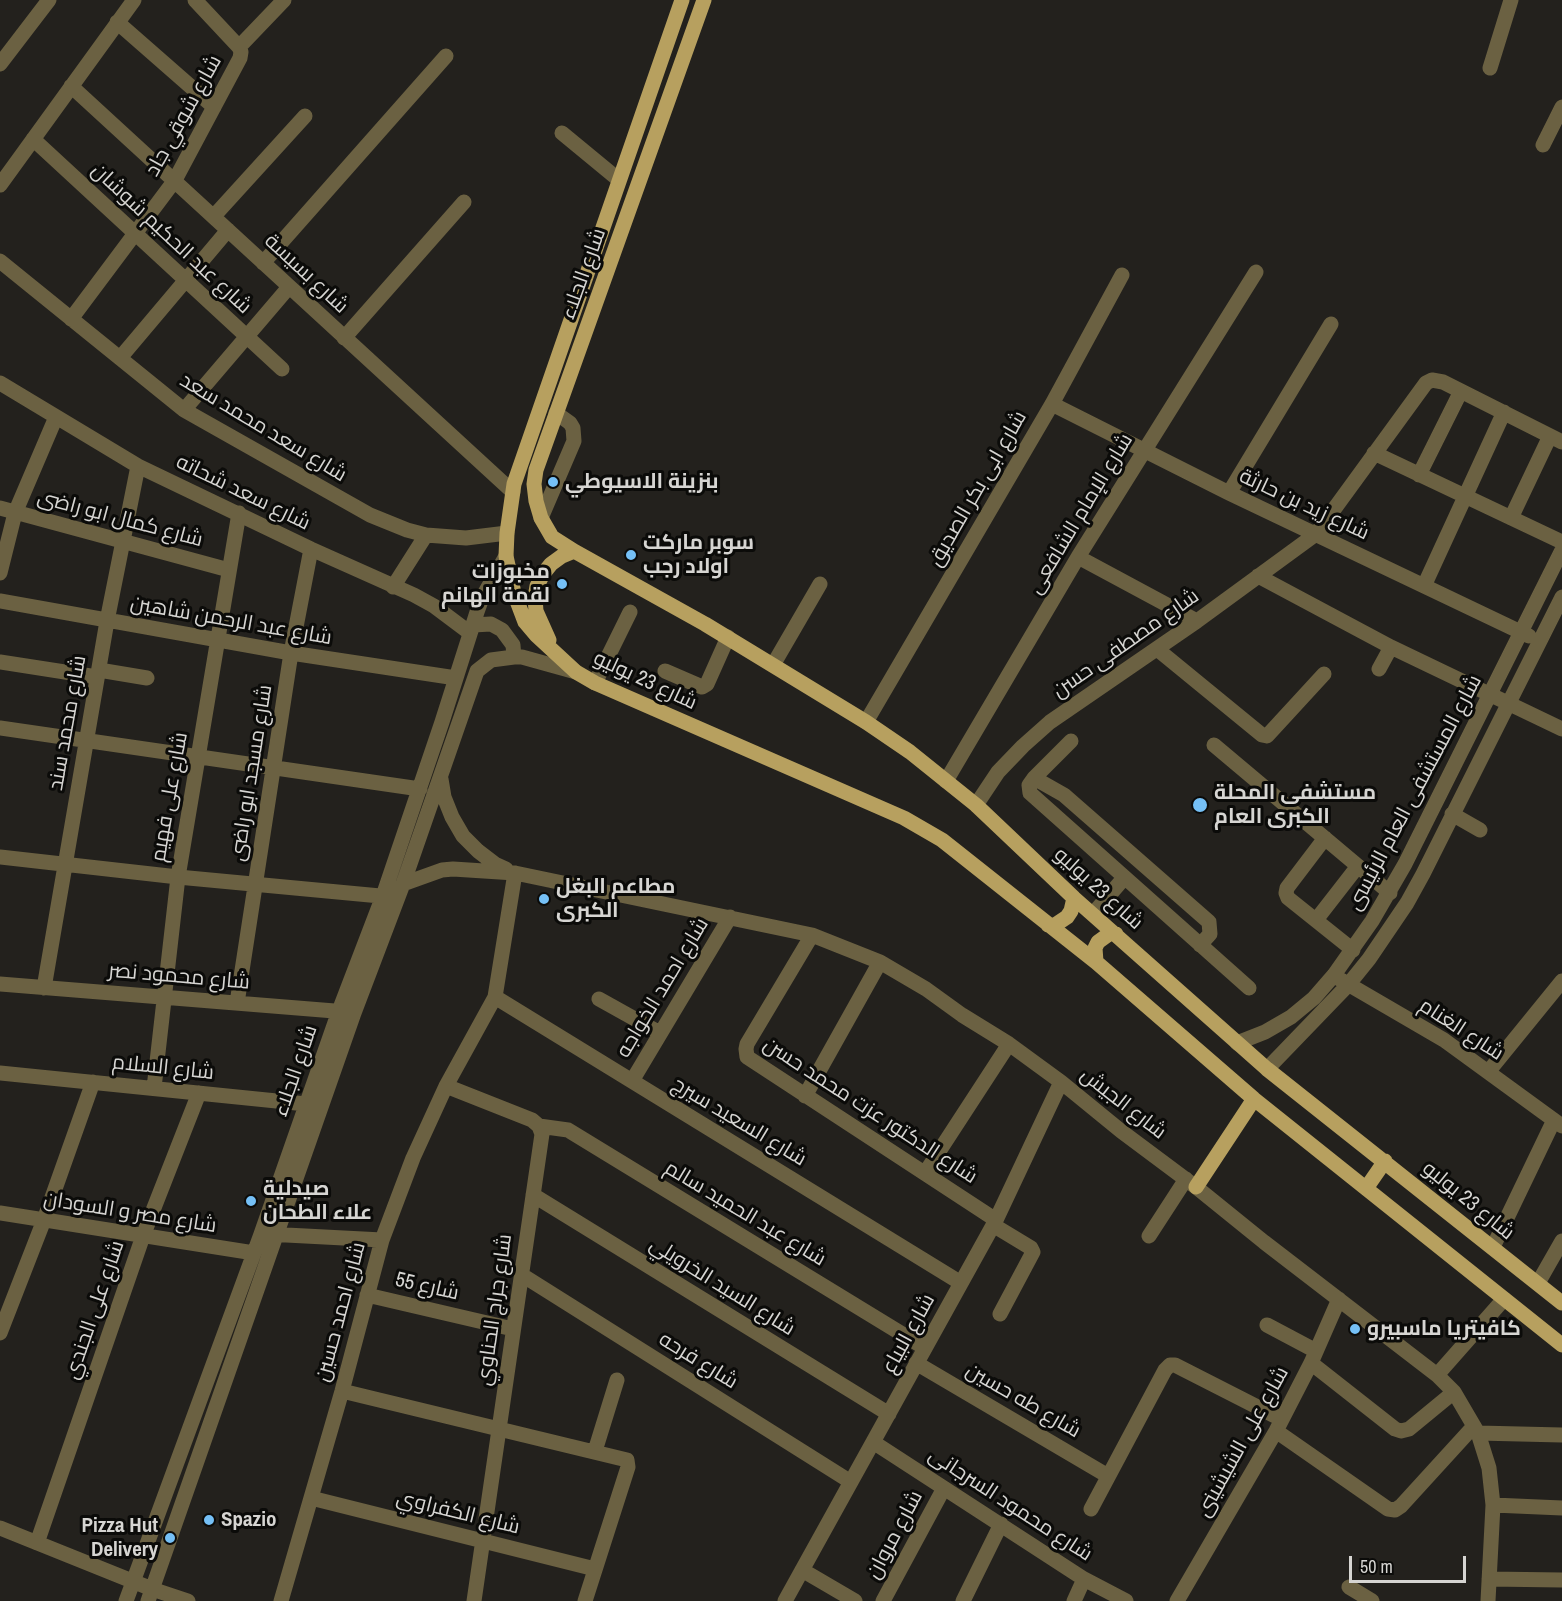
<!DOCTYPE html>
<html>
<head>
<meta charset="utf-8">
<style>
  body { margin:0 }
  #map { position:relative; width:1562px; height:1601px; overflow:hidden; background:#23211d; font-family:"Archivo Narrow",sans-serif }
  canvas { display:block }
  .scale { position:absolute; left:1349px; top:1556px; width:117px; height:27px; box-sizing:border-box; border:3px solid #d6d5d2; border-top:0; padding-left:8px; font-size:18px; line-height:21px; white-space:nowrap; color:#d6d5d2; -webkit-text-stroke:4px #0b0b09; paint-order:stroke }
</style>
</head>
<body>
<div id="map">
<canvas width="1562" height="1601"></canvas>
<div class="scale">50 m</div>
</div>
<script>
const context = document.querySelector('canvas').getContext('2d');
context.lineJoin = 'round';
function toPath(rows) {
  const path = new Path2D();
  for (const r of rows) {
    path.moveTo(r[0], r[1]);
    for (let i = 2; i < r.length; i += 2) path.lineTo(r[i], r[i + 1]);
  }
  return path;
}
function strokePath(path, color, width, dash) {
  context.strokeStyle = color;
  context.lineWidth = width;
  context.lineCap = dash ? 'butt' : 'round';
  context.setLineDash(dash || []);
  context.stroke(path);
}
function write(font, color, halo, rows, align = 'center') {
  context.font = font + ' "Archivo Narrow",Cairo,sans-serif';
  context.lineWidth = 6;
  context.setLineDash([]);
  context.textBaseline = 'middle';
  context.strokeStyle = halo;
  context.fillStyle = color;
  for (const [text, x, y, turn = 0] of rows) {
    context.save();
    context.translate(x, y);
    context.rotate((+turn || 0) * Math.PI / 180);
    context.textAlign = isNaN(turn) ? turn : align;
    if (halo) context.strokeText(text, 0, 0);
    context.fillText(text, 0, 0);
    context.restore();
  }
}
strokePath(toPath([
  [195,0,239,47],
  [117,22,214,107],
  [239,47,284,0],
  [0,64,49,0],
  [1490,68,1511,0],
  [71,86,513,492],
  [562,133,619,180],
  [33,139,282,369],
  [1543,145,1562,107],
  [0,185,134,0],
  [214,216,305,116],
  [0,261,184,410,370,515,407,530,426,535,466,538,507,533],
  [263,263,446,56],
  [71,319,175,180,240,58,241,52,239,47],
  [344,338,464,202],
  [120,358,228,230],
  [0,383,138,466,311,549,414,595,434,606,470,633],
  [1052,404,1229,493,1529,636],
  [184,410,289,287],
  [1374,453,1562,542],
  [1419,475,1461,391],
  [1229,493,1331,324],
  [0,508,229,570],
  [541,518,574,441,573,428,570,423,556,413],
  [1511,518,1550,436],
  [1078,557,1197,621],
  [0,573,15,513,56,417],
  [1258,576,1391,647,1562,729],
  [1424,586,1504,412],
  [393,587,426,535],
  [0,601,291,653,456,678],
  [473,625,491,624,502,630,513,645,514,657],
  [1157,649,1262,735,1267,736,1324,674],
  [0,662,97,677],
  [773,665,820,584],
  [1379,669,1391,647],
  [99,670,147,678],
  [665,671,702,687,707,684,728,637],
  [595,683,630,612],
  [866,722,1052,404,1122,275],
  [0,728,420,789],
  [1071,741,1034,778,1029,785,1030,793,1249,988],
  [1214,745,1390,893],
  [1034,778,1064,795,1209,922,1210,934,1200,945],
  [441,779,444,797,452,817,463,836,478,851,495,864,506,869],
  [946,781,1078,557,1256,272],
  [976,805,998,772,1023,746,1050,722,1197,621,1316,534,1426,383,1432,380,1443,382,1562,442],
  [1452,814,1480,830],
  [1325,838,1287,888,1286,893,1288,898,1353,950],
  [0,857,178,877,391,897],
  [403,884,442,870,453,869,515,873,812,935,880,962,926,989,962,1015,1009,1044,1061,1082,1121,1131,1196,1187,1264,1242,1437,1375,1454,1392,1478,1433,1489,1468,1493,1505,1488,1601],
  [1093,914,1124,878],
  [1316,920,1358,866],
  [812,935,747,1044,746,1049,747,1057,996,1220],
  [1341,980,1444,1040,1562,1126],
  [0,984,347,1012],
  [44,988,107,621,138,466],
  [495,997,961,1283],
  [599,999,660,1033],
  [237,1003,291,653,311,549],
  [1237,1043,1265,1032,1291,1017,1314,998,1334,975,1372,921,1405,864,1562,550],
  [1267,1069,1348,985,1369,959,1407,903,1423,874,1562,597],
  [1488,1072,1562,981],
  [0,1073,316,1105],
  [632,1081,730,917],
  [446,1086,532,1120,539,1126,542,1134,474,1601],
  [154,1088,178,877,239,513],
  [805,1096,880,962],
  [539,1126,568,1130,925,1348],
  [925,1173,1009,1044],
  [533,1195,889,1414],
  [0,1213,254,1253],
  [993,1225,1031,1248,1033,1252,1000,1314],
  [267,1234,382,1240],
  [1149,1236,1186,1179],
  [1493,1247,1554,1120],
  [522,1275,851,1482],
  [1538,1283,1562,1241],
  [367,1295,513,1329],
  [1267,1325,1316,1351],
  [0,1333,44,1220,93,1082],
  [916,1363,1108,1476],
  [1311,1363,1395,1429,1401,1431,1409,1429,1454,1392],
  [1437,1375,1504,1299],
  [342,1391,627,1460,628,1467,585,1601],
  [1276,1431,1388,1509,1395,1510,1401,1506,1474,1426],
  [1478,1433,1562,1435],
  [873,1442,1084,1579,1126,1601],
  [595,1451,617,1380],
  [311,1498,595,1569],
  [1493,1505,1562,1508],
  [1091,1509,1165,1370,1170,1365,1175,1365,1281,1419],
  [0,1528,152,1589,188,1601],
  [37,1543,143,1236,199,1093],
  [802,1570,855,1601],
  [1489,1579,1562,1580],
  [1349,1587,1372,1601],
  [126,1601,261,1234,339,1011,383,896,442,722,477,612,482,598,506,556],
  [148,1601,354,1013,403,884,477,671,491,660,514,657,522,657,576,672],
  [281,1601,342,1391,382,1240,413,1158,446,1086,495,997,515,873],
  [785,1601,996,1220,1061,1082],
  [883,1601,944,1488],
  [963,1601,1001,1524],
  [1074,1601,1084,1579],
  [1177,1601,1276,1431,1311,1363,1339,1299]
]), '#6b6142', 15);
strokePath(toPath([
  [682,0,514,484,507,533,506,556,514,593,525,622,536,635,576,672,595,683,904,818,942,840,1096,962,1254,1099,1562,1345],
  [704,0,536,470,534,484,536,501,541,518,552,537,574,551,705,624,866,722,910,752,976,805,1074,898,1267,1069,1562,1303],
  [549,640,536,611,535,598,537,586,543,574,551,564,562,556,574,551],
  [1048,925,1055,925,1067,917,1071,911,1074,898],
  [1096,962,1095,948,1098,942,1109,934,1116,934],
  [1196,1187,1254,1099],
  [1367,1187,1385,1161]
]), '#b7a05f', 15);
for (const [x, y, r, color] of [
  [553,482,6,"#75c0f6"],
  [631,555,6,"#75c0f6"],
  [562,584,6,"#75c0f6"],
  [1200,805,8,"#75c0f6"],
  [544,899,6,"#75c0f6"],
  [251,1201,6,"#75c0f6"],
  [1355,1329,6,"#75c0f6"],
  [209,1520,6,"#75c0f6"],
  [170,1538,6,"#75c0f6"]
]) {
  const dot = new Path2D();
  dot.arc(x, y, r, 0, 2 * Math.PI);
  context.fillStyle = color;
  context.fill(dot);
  strokePath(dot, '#0b0b09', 2);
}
write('21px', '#d6d5d2', '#0b0b09', [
  ["شارع شوقي جاد",184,116,-61],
  ["شارع عبد الحكيم شوشان",171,239,43],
  ["شارع بسيسة",306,274,43],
  ["شارع الجلاء",584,274,-70],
  ["شارع سعد محمد سعد",263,428,31],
  ["شارع ابى بكر الصديق",978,489,-60],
  ["شارع سعد شحاته",243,493,26],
  ["شارع زيد بن حارثة",1304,505,25],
  ["شارع الإمام الشافعى",1081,514,-59],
  ["شارع كمال ابو راضى",120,519,15],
  ["شارع عبد الرحمن شاهين",231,621,10],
  ["شارع مصطفى حسن",1126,644,-35],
  ["شارع 23 يوليو",645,681,25],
  ["شارع محمد سند",68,723,-80],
  ["شارع مسجد ابو راضى",252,773,-81],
  ["شارع المستشفى العام الرئيسى",1415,793,-62],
  ["شارع على فهيم",170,797,-80],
  ["شارع 23 يوليو",1098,889,42],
  ["شارع محمود نصر",179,977,5],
  ["شارع احمد الخواجه",663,988,-59],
  ["شارع الغنام",1461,1030,33],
  ["شارع السلام",163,1068,6],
  ["شارع الجلاء",296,1071,-71],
  ["شارع الجيش",1123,1104,38],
  ["شارع الدكتور عزت محمد حسن",870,1111,33],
  ["شارع السعيد سيرج",739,1122,31],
  ["شارع 23 يوليو",1468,1201,39],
  ["شارع مصر و السودان",130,1213,9],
  ["شارع عبد الحميد سالم",745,1214,31],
  ["شارع 55",427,1287,13],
  ["شارع السيد الخرويلي",722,1287,32],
  ["شارع على الجندي",95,1310,-71],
  ["شارع جراج الحناوي",495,1310,-82],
  ["شارع احمد حسين",341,1312,-75],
  ["شارع البياع",909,1334,-61],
  ["شارع فرحه",698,1361,32],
  ["شارع طه حسين",1023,1401,30],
  ["شارع على الشيشينى",1243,1442,-61],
  ["شارع محمود السرجانى",1010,1505,33],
  ["شارع الكفراوي",458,1513,14],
  ["شارع مروان",895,1535,-62]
]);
write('bold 21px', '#d6d5d2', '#0b0b09', [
  ["بنزينة الاسيوطي",565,482],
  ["سوبر ماركت",643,543],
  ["اولاد رجب",643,567],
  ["مخبوزات",550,572,"right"],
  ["لقمة الهانم",550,596,"right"],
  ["مستشفى المحلة",1214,793],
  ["الكبرى العام",1214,817],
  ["مطاعم البغل",556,887],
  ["الكبرى",556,911],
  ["صيدلية",263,1189],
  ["علاء الطحان",263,1213],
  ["كافيتريا ماسبيرو",1367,1329],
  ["Spazio",221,1520],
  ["Pizza Hut",158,1526,"right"],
  ["Delivery",158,1550,"right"]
], 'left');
</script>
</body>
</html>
